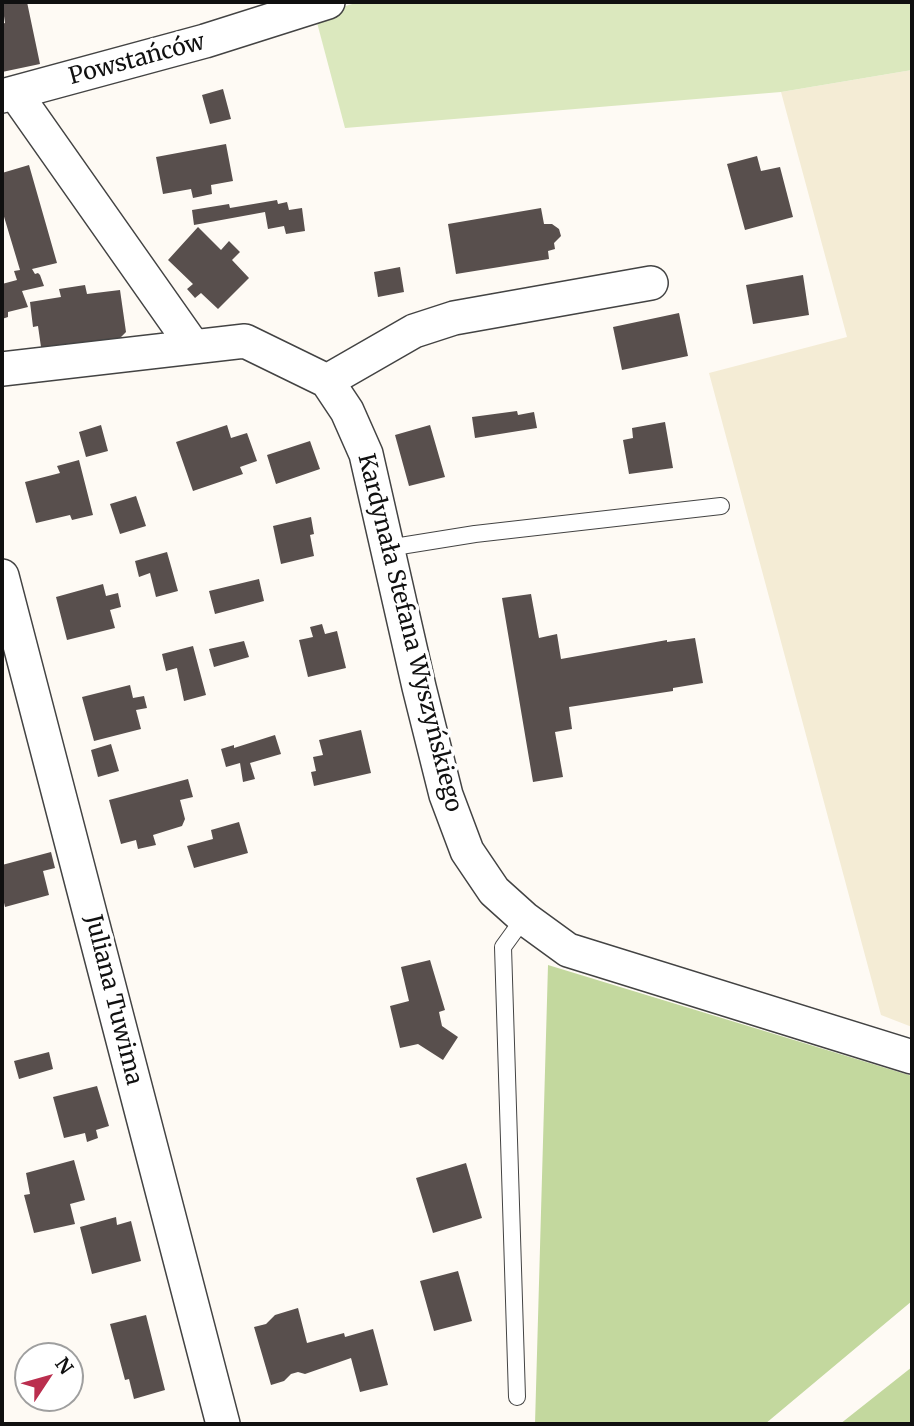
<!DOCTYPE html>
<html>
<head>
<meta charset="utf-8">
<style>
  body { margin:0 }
  #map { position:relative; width:914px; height:1426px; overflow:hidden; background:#fefaf4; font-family:Merriweather,serif }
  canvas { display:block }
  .frame { position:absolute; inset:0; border:4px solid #101010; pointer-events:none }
  .north { position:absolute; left:14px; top:1342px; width:70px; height:70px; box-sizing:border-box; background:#fff; border:2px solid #9f9f9f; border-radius:50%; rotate:54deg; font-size:19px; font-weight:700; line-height:28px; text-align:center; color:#101010 }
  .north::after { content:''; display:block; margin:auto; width:24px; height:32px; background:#ba2e4e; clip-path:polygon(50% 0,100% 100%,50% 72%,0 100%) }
</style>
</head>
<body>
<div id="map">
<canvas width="914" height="1426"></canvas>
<div class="frame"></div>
<div class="north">N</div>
</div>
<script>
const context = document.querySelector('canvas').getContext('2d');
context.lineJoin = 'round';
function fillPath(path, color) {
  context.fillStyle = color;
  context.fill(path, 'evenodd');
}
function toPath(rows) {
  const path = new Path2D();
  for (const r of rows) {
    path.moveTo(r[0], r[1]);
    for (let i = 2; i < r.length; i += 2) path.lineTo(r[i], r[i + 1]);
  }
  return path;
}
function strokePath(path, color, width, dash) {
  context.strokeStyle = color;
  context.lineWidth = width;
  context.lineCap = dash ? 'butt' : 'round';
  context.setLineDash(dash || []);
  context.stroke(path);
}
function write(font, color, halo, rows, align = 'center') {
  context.font = font + ' Merriweather,serif';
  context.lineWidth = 7;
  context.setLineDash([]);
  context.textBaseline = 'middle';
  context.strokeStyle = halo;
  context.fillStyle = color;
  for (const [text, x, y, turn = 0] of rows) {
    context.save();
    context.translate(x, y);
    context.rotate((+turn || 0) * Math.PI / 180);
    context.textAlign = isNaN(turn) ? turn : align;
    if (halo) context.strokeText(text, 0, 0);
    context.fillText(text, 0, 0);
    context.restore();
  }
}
fillPath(toPath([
  [912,70,912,1027,881,1015,709,373,847,337,781,92]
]), '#f4ecd5');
fillPath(toPath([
  [359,2,912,2,912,70,781,92,345,128,315,15]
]), '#dbe8be');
fillPath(toPath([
  [548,965,912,1076,912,1301,765,1424,535,1424],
  [912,1367,912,1424,840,1424]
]), '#c3d89e');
fillPath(toPath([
  [2,2,27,2,40,64,2,72,2,24,5,23],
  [223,89,231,119,210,124,202,95],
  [226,144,233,181,211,185,212,194,193,198,191,189,163,194,156,157],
  [757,156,761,171,780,167,793,217,745,230,727,164],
  [29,165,57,263,32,269,35,274,38,273,40,275,44,286,22,291,28,307,8,312,8,317,2,319,2,284,17,280,14,271,20,270,2,210,2,173],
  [277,200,278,204,287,202,289,210,302,208,305,231,286,234,284,226,268,229,265,212,194,225,192,210,229,204,230,208],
  [541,208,544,224,552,224,559,229,561,236,554,243,555,249,548,251,549,259,456,274,448,224],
  [198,227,221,250,229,241,240,252,232,260,249,278,218,309,201,293,195,298,187,289,193,284,168,260],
  [400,267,404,292,378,297,374,272],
  [803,275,809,315,753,324,746,285],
  [85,285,87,294,120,290,126,332,120,338,41,347,38,326,33,327,30,302,61,297,59,289],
  [679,313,688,356,622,370,613,327],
  [517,411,518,415,534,412,537,428,475,438,472,417],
  [665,422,673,468,629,474,623,440,633,438,632,428],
  [101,425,108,451,86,457,79,432],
  [227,425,231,438,247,433,257,461,240,467,243,474,193,491,176,442],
  [430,425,445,477,409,486,395,435],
  [310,441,320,469,276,484,267,455],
  [79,460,93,515,72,520,70,515,36,523,25,482,60,473,57,466],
  [136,496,146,526,120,534,110,504],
  [311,517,314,534,310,535,314,556,281,564,273,526],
  [167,552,178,591,156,597,150,573,139,577,135,561],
  [259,579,264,601,215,614,209,591],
  [103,584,106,596,118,593,121,607,110,610,115,628,67,640,56,597],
  [531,594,539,638,557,634,561,659,667,640,667,642,695,638,703,683,673,688,673,691,569,707,572,729,555,732,563,777,533,782,502,598],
  [322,624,325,634,337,631,346,668,308,677,299,640,313,637,310,627],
  [244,641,249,657,214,667,209,649],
  [193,646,206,695,184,701,177,668,166,671,162,654],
  [130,685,133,698,144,696,147,708,136,710,141,729,94,741,82,697],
  [361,730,371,773,314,786,311,772,316,771,313,757,323,755,319,740],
  [275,735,281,754,250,763,255,779,243,782,240,763,226,767,221,749,234,745,234,748],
  [111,744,119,771,98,777,91,750],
  [188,779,193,797,180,800,185,819,182,826,153,835,156,845,138,849,136,840,121,844,109,800],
  [239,822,248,853,194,868,187,846,213,839,211,830],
  [51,852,55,868,43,871,49,895,5,907,2,894,2,865],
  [430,960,445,1010,439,1012,442,1026,458,1037,443,1060,418,1044,400,1048,390,1006,409,1001,401,967],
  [49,1052,53,1069,19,1079,14,1061],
  [97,1086,109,1126,96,1130,98,1138,87,1142,85,1133,64,1138,53,1097],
  [74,1160,85,1200,70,1204,75,1224,34,1233,24,1195,30,1194,26,1173],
  [466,1163,482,1218,433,1233,416,1178],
  [116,1217,117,1225,131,1221,141,1261,92,1274,80,1227],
  [458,1271,472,1321,434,1331,420,1281],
  [298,1308,307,1343,344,1333,345,1337,373,1329,388,1385,360,1392,351,1358,305,1374,298,1372,291,1374,284,1381,271,1385,254,1327,266,1324,275,1315],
  [146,1315,165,1390,134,1399,129,1379,125,1380,110,1324]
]), '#584f4d');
const lane = toPath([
  [388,548,475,534,721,506],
  [517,1397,503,947,524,918]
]);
const street = toPath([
  [15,93,193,346],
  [2,96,205,41,328,2],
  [2,369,245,341,327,381,347,411,366,454,419,687,446,795,467,851,494,891,524,918,568,950,912,1057],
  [327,381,414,331,454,318,651,283],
  [2,576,223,1424]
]);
strokePath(lane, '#434343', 18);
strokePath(street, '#434343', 36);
strokePath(lane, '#fff', 16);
strokePath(street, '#fff', 33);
write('23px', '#101010', '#fff', [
  ["Powstańców",137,60,-15],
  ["Kardynała Stefana Wyszyńskiego",409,633,76],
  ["Juliana Tuwima",113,1000,76]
]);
</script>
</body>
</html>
